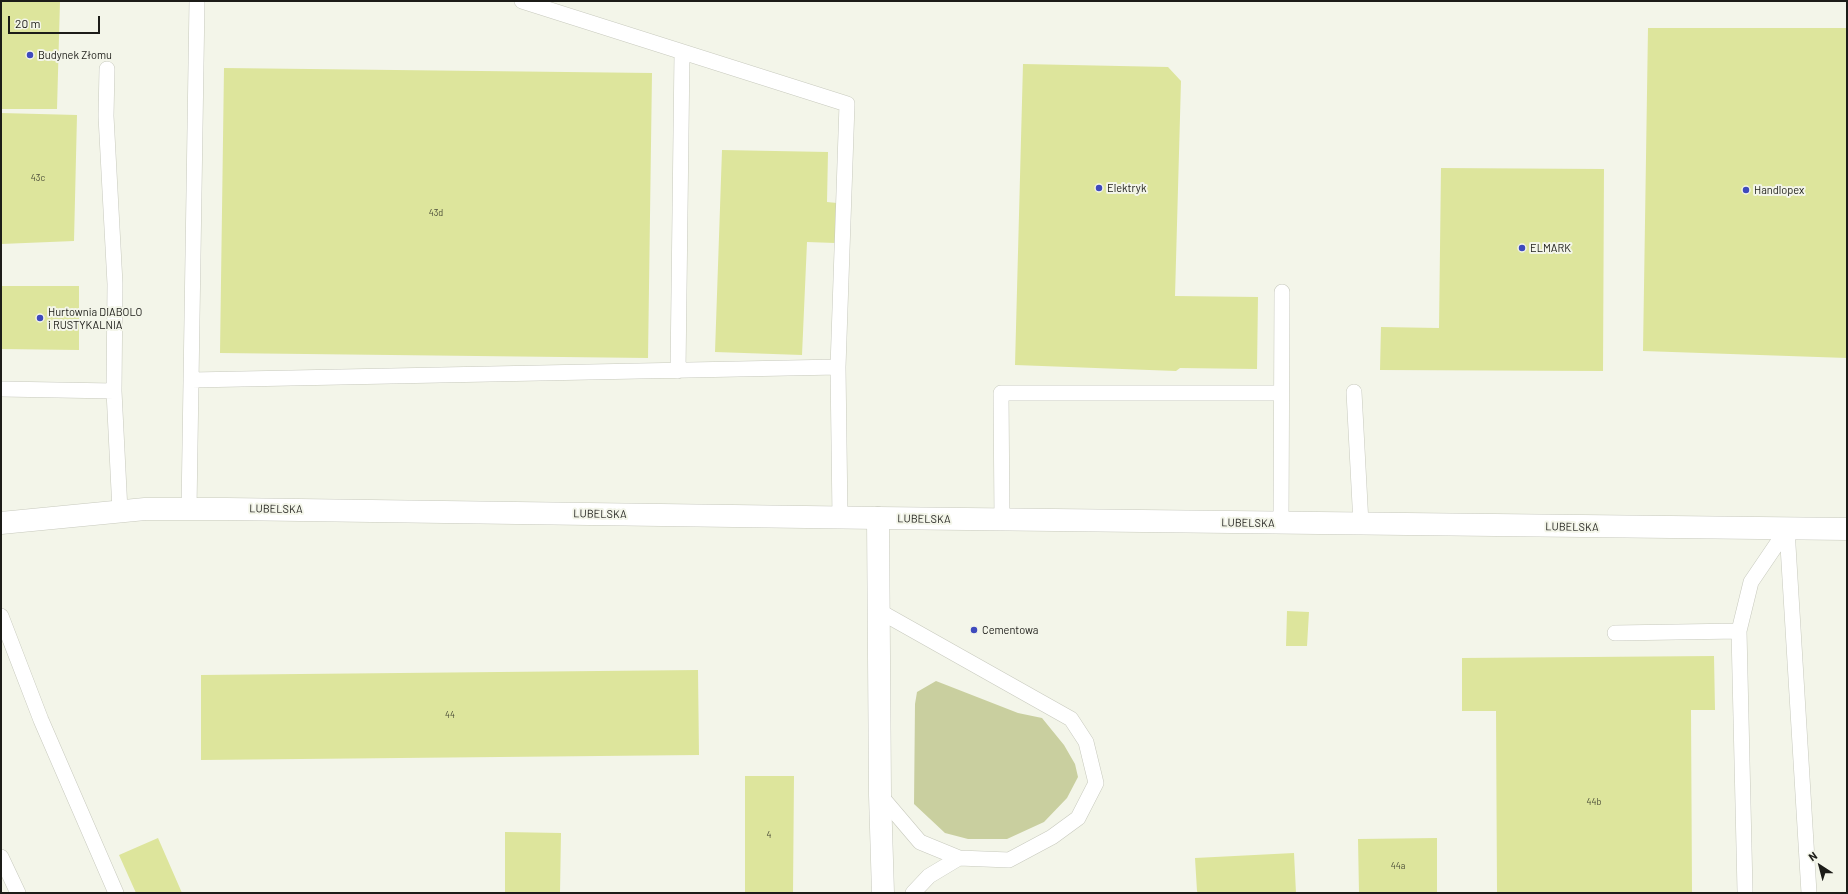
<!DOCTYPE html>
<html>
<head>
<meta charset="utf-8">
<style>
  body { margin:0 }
  #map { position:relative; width:1848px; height:894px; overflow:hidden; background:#f3f5e9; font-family:Barlow,sans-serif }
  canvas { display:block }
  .frame { position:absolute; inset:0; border:2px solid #1c1c18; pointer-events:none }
  .north { position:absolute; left:1800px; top:846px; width:40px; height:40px; -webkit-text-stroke:3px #f3f5e9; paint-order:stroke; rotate:324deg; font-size:11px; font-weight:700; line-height:16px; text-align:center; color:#1c1c18 }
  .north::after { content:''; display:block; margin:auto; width:14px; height:18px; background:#1c1c18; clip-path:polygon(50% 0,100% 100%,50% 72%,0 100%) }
  .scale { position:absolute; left:8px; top:16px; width:92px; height:18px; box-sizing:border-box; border:2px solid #1c1c18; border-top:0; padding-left:5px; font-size:12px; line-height:14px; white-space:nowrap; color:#1c1c18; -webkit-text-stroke:3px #f3f5e9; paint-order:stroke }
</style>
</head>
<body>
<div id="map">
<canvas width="1848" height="894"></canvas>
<div class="frame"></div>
<div class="north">N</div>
<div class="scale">20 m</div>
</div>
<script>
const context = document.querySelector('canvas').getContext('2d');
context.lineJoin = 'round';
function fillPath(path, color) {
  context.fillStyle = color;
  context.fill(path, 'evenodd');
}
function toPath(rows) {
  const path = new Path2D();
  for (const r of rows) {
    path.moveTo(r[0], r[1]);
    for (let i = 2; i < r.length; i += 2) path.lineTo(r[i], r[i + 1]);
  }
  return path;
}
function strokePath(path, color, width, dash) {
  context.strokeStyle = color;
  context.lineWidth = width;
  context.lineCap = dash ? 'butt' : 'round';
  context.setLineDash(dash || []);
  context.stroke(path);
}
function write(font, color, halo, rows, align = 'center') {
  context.font = font + ' Barlow,sans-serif';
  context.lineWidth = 4;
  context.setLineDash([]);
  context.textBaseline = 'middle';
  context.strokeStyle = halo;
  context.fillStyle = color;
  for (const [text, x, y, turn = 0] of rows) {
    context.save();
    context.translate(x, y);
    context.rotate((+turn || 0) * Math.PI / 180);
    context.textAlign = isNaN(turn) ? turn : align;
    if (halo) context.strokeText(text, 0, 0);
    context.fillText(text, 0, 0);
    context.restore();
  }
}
fillPath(toPath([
  [936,681,1018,713,1042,718,1064,745,1075,764,1078,777,1067,798,1044,822,1007,839,968,839,945,833,914,804,915,704,917,692]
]), '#c9cf9f');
fillPath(toPath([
  [1,1,60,1,57,109,1,109],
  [1648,28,1847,28,1847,358,1643,351],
  [1023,64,1168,67,1181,81,1175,296,1258,297,1257,369,1180,368,1176,371,1015,365],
  [224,68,652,73,648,358,220,353],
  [1,113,77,115,74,241,1,244],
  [722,150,828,152,827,202,837,203,835,243,807,242,802,355,715,352],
  [1441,168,1604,169,1603,371,1380,370,1381,327,1439,328],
  [1,286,79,286,79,350,1,349],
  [1287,611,1309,612,1307,646,1286,646],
  [1714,656,1715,710,1691,710,1692,893,1497,893,1496,711,1462,711,1462,658],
  [698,670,699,755,201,760,201,675],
  [745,776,794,776,793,893,745,893],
  [505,832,561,833,560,893,505,893],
  [158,838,182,893,136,893,119,855],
  [1437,838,1437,893,1359,893,1358,839],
  [1294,853,1296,893,1198,893,1197,891,1195,858]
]), '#dde59c');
const lane = toPath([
  [522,1,847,104,838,367,840,518],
  [107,69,106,116,115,284,114,391],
  [678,371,682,53],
  [192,380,838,367],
  [1,389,114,391,120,511],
  [1354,392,1361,524],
  [189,509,197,1],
  [1002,520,1001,393,1281,393],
  [1281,523,1282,292],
  [1787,529,1809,893],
  [879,611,1071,719,1086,742,1096,783,1078,818,1052,837,1009,860,959,858,920,842,880,795],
  [1,616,41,720,116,893],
  [1739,631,1745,891],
  [1615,633,1739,631,1751,582,1787,529],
  [1,857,18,893],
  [913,893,929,876,959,858]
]);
const street = toPath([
  [878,518,880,795,883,893]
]);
const secondary = toPath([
  [1,523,145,509,227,509,878,518,1847,529]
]);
strokePath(lane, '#c7c9bd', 16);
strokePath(street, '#c7c9bd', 23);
strokePath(secondary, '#c7c9bd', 23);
strokePath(lane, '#fff', 15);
strokePath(street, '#fff', 22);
strokePath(secondary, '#fff', 22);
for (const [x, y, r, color] of [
  [30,55,4,"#3e4abd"],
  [1099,188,4,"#3e4abd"],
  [1746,190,4,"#3e4abd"],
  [1522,248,4,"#3e4abd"],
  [40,318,4,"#3e4abd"],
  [974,630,4,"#3e4abd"]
]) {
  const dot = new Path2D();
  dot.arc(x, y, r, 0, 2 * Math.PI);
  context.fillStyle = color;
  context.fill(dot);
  strokePath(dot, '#f3f5e9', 1.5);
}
write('9px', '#4c4e39', null, [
  ["43c",38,178],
  ["43d",436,213],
  ["44",450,715],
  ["44b",1594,802],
  ["4",769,835],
  ["44a",1398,866]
]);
write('11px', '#1c1c18', '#f3f5e9', [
  ["Budynek Złomu",38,55],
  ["Elektryk",1107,188],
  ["Handlopex",1754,190],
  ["ELMARK",1530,248],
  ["Hurtownia DIABOLO",48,312],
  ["i RUSTYKALNIA",48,325],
  ["Cementowa",982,630]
], 'left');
write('11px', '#1c1c18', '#f3f5e9', [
  ["LUBELSKA",276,509,1],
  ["LUBELSKA",600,514,1],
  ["LUBELSKA",924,519,1],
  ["LUBELSKA",1248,523,1],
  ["LUBELSKA",1572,527,1]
]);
</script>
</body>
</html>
